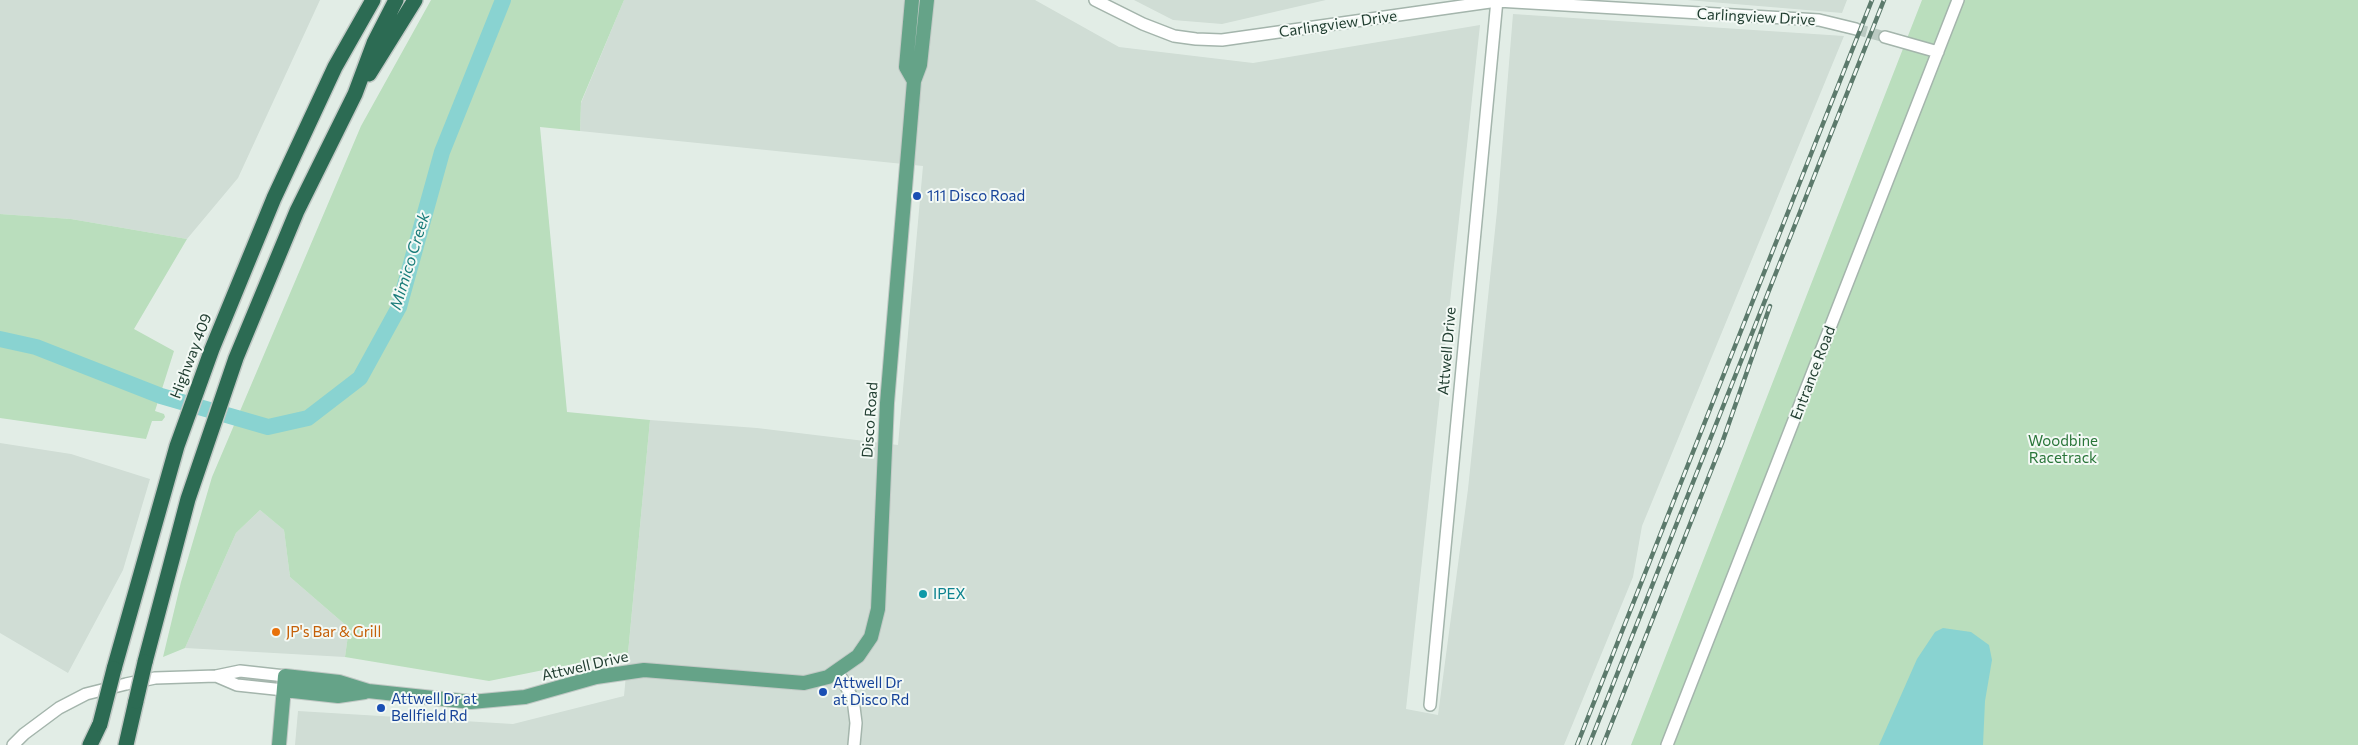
<!DOCTYPE html>
<html>
<head>
<meta charset="utf-8">
<style>
  body { margin:0 }
  canvas { display:block; background:#e2ede6 }
</style>
</head>
<body>
<canvas width="2358" height="745"></canvas>
<script>
const context = document.querySelector('canvas').getContext('2d');
context.lineJoin = 'round';
function fillPath(path, color) {
  context.fillStyle = color;
  context.fill(path, 'evenodd');
}
function toPath(rows) {
  const path = new Path2D();
  for (const r of rows) {
    path.moveTo(r[0], r[1]);
    for (let i = 2; i < r.length; i += 2) path.lineTo(r[i], r[i + 1]);
  }
  return path;
}
function strokePath(path, color, width, dash) {
  context.strokeStyle = color;
  context.lineWidth = width;
  context.lineCap = dash ? 'butt' : 'round';
  context.setLineDash(dash || []);
  context.stroke(path);
}
function write(font, color, halo, rows, align = 'center') {
  context.font = font + ' Commissioner,sans-serif';
  context.lineWidth = 4;
  context.setLineDash([]);
  context.textBaseline = 'middle';
  context.strokeStyle = halo;
  context.fillStyle = color;
  for (const [text, x, y, turn = 0] of rows) {
    context.save();
    context.translate(x, y);
    context.rotate((+turn || 0) * Math.PI / 180);
    context.textAlign = isNaN(turn) ? turn : align;
    if (halo) context.strokeText(text, 0, 0);
    context.fillText(text, 0, 0);
    context.restore();
  }
}
fillPath(toPath([
  [0,0,320,0,238,178,187,239,71,219,0,214],
  [624,0,1035,0,1119,47,1253,63,1480,25,1406,709,1438,715,1468,489,1497,211,1513,14,1844,36,1642,526,1633,577,1564,745,295,745,298,711,513,724,624,696,650,420,757,428,898,445,923,166,580,131,581,103],
  [1134,0,1326,0,1222,24,1173,20],
  [1687,0,1847,0,1842,13],
  [0,443,71,454,150,479,123,570,68,673,0,633],
  [260,510,284,530,290,577,349,628,345,657,185,648,236,533]
]), '#d0ddd5');
fillPath(toPath([
  [431,0,624,0,581,102,580,131,540,127,567,412,650,420,628,653,489,681,345,657,349,628,290,577,284,530,260,510,236,533,185,648,163,657,181,582,212,477,361,126],
  [1922,0,2358,0,2358,745,1631,745],
  [0,214,71,219,187,239,134,329,174,351,155,411,164,414,165,417,162,421,152,421,146,439,0,418]
]), '#badebd');
fillPath(toPath([
  [1943,628,1971,632,1989,645,1992,660,1985,701,1983,745,1879,745,1917,659,1935,632]
]), '#89d3d1');
strokePath(toPath([
  [0,339,36,347,161,396,268,427,308,418,360,378,399,307,442,152,503,0]
]), '#89d3d1', 16);
strokePath(toPath([
  [1856,29,1885,37]
]), '#bbcac2', 11, [11, 5.5]);
const minor = toPath([
  [1095,0,1143,24,1174,36,1196,39,1222,40,1497,1,1819,20,1856,29],
  [1885,37,1938,52],
  [838,672,853,699,856,723,854,745],
  [216,676,237,685,284,690],
  [1430,705,1497,0],
  [13,745,24,734,59,708,86,694,126,684,155,678,216,676,240,671,285,676],
  [1667,745,1958,0]
]);
const major = toPath([
  [912,0,906,67,914,81],
  [284,690,338,696,365,692],
  [279,745,285,676,339,682,368,691,471,702,525,697,596,677,644,670,804,683,828,677,858,656,871,637,878,609,887,403,914,81,920,65,927,0]
]);
const highway = toPath([
  [369,74,415,0],
  [145,662,188,499,236,358,297,211,355,94,374,43,396,0],
  [114,669,177,446,212,349,274,198,335,67,373,0],
  [90,745,100,724],
  [126,745,136,701]
]);
strokePath(minor, '#a4b5ac', 14);
strokePath(major, '#c1c9c5', 16);
strokePath(highway, '#c1c9c5', 18);
strokePath(minor, '#fff', 11);
strokePath(major, '#65a388', 14);
strokePath(highway, '#2c6b53', 15);
const rail = toPath([
  [1577,745,1872,0],
  [1589,745,1884,0],
  [1603,745,1722,443,1770,306]
]);
strokePath(rail, '#5c7a6c', 4.5);
strokePath(rail, '#f3f9f5', 2.5, [8]);
const highwayBridge = toPath([
  [136,701,145,662],
  [100,724,114,669]
]);
strokePath(highwayBridge, '#c1c9c5', 18, []);
strokePath(highwayBridge, '#2c6b53', 15);
for (const [x, y, r, color] of [
  [917,196,5,"#1a4fb4"],
  [923,594,5,"#0f9aa8"],
  [276,632,5,"#e8710a"],
  [823,692,5,"#1a4fb4"],
  [381,708,5,"#1a4fb4"]
]) {
  const dot = new Path2D();
  dot.arc(x, y, r, 0, 2 * Math.PI);
  context.fillStyle = color;
  context.fill(dot);
  strokePath(dot, '#f3f9f5', 2);
}
write('15px', '#213e31', '#f3f9f5', [
  ["Carlingview Drive",1756,17,3],
  ["Carlingview Drive",1338,24,-8],
  ["Attwell Drive",1447,351,-85],
  ["Highway 409",191,356,-69],
  ["Entrance Road",1813,373,-69],
  ["Disco Road",870,420,-86],
  ["Attwell Drive",585,666,-13]
]);
write('15px', '#164399', '#f3f9f5', [
  ["111 Disco Road",927,196],
  ["Attwell Dr",833,683],
  ["at Disco Rd",833,700],
  ["Attwell Dr at",391,699],
  ["Bellfield Rd",391,716]
], 'left');
write('15px', '#2a763a', '#f3f9f5', [
  ["Woodbine",2063,441],
  ["Racetrack",2063,458]
]);
write('15px', '#0d838f', '#f3f9f5', [
  ["IPEX",933,594]
], 'left');
write('15px', '#c56008', '#f3f9f5', [
  ["JP's Bar & Grill",286,632]
], 'left');
write('italic 16px', '#1a7c7a', '#f3f9f5', [
  ["Mimico Creek",410,261,-73]
]);
</script>
</body>
</html>
